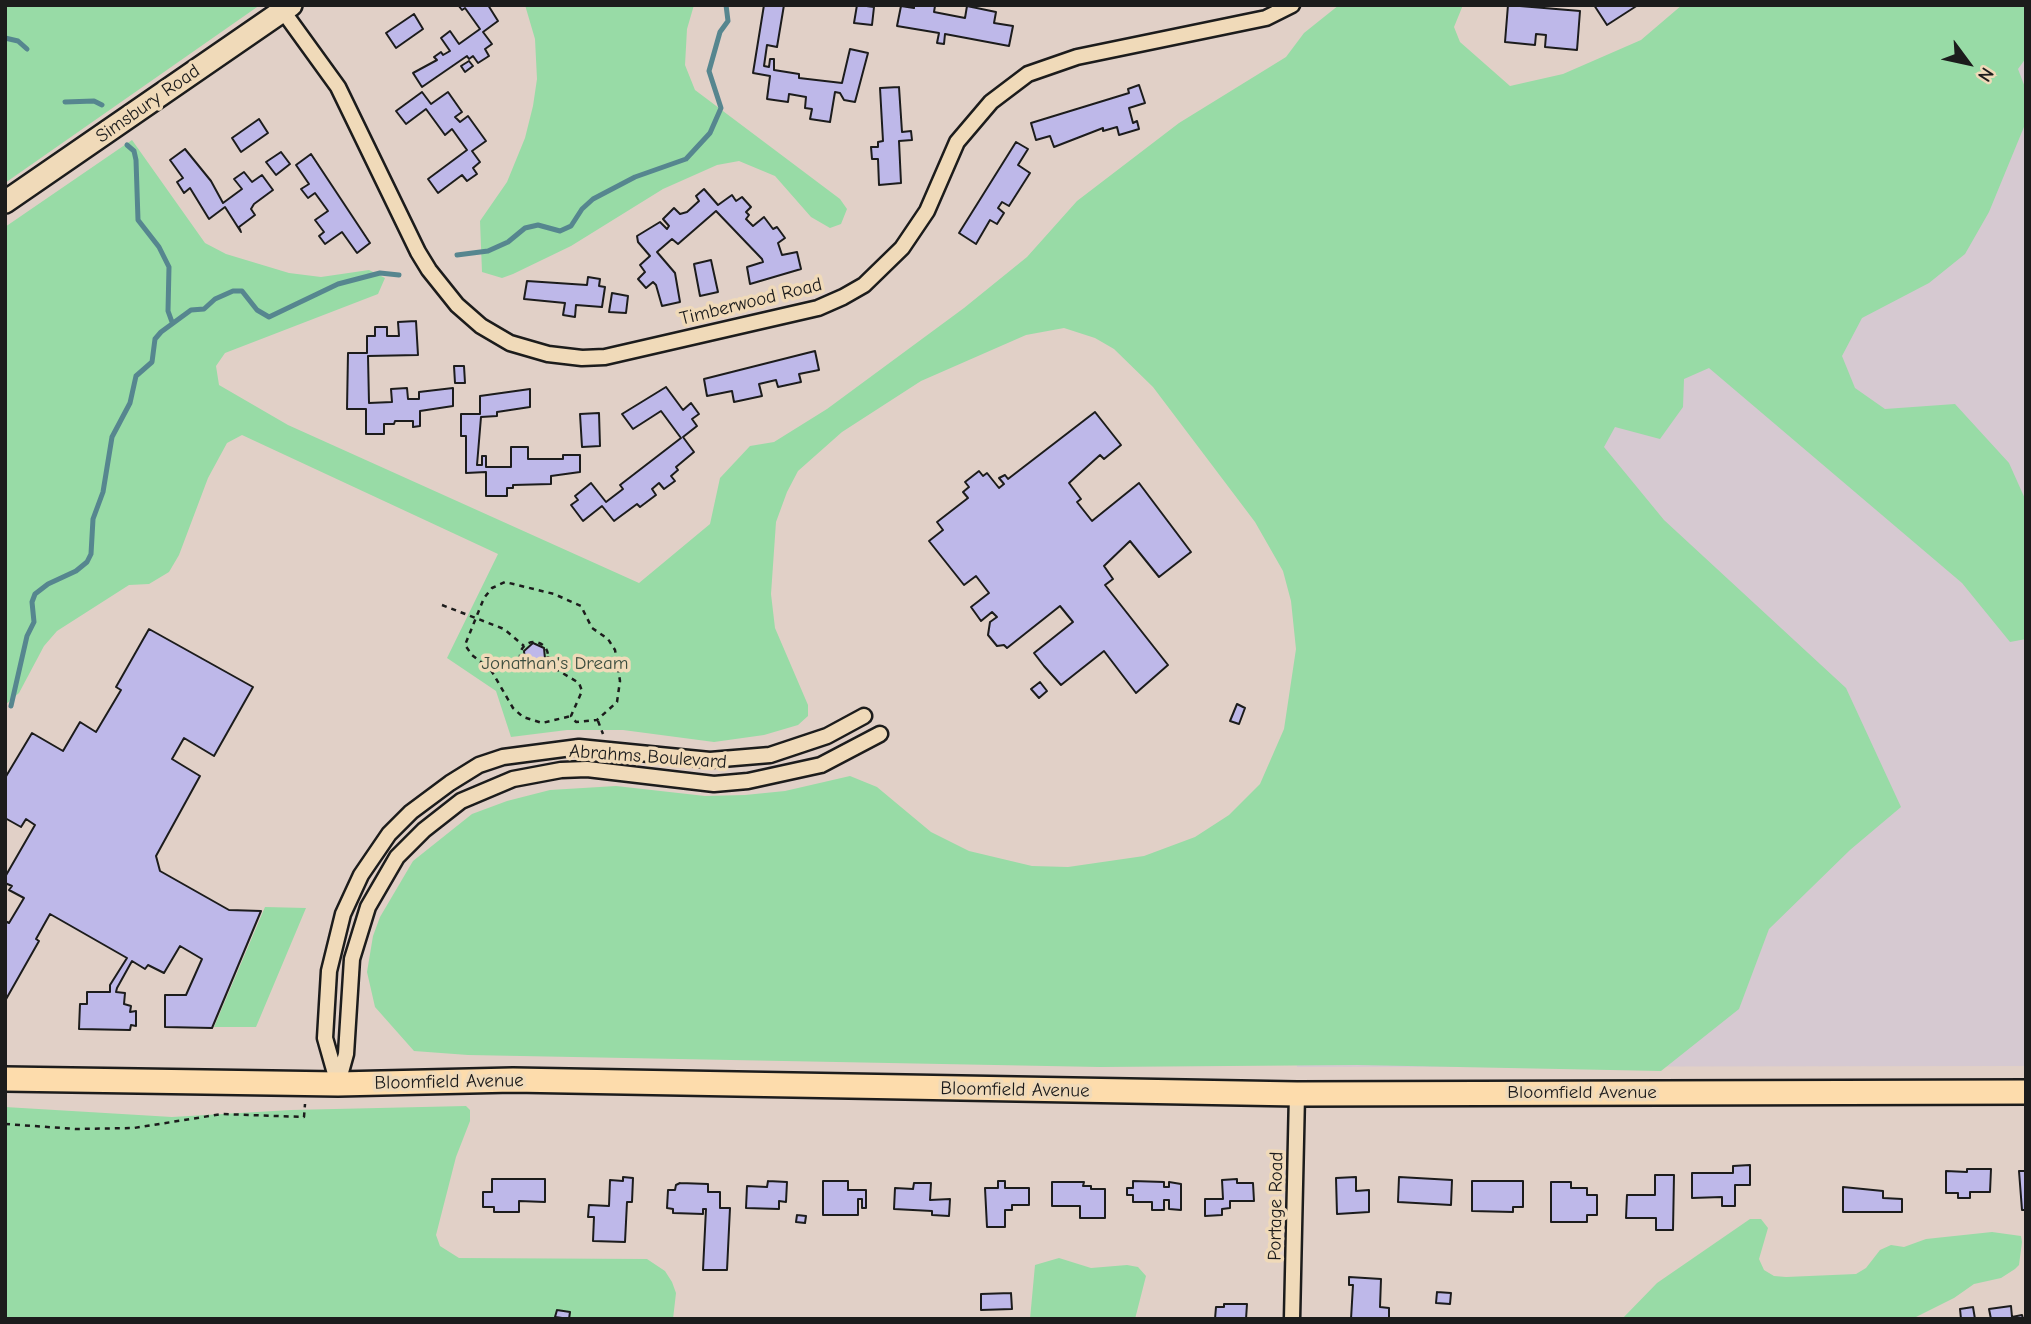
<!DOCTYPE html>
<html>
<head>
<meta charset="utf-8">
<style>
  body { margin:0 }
  #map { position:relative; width:2031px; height:1324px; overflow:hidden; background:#e1d0c7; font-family:"Comic Neue",sans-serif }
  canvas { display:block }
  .frame { position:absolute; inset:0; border:7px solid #1c1c1c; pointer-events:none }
  .north { position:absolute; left:1933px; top:28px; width:70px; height:70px; -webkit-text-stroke:5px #f0dab9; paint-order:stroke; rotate:123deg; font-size:19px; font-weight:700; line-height:28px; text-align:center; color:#1c1c1c }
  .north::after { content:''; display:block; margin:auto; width:24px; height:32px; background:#1c1c1c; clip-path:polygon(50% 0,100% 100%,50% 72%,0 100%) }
</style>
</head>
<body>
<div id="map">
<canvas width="2031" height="1324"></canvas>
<div class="frame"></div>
<div class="north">N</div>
</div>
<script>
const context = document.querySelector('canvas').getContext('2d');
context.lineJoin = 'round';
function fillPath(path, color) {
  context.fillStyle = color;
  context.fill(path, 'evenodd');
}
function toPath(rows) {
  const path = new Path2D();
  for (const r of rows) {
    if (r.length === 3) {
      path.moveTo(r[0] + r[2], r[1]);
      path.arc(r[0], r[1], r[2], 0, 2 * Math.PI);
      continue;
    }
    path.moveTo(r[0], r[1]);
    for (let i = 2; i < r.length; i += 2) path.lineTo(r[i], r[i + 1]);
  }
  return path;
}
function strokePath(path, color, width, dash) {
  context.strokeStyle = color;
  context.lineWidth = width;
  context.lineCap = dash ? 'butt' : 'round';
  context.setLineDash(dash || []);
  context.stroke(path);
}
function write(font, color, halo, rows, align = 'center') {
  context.font = font + ' "Comic Neue",sans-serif';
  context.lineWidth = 7;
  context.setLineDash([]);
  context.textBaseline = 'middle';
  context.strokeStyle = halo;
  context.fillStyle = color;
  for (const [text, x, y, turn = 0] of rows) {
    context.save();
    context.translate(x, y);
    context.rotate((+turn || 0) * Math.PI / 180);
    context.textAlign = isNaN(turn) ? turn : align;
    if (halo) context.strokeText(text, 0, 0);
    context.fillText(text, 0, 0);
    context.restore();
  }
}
fillPath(toPath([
  [2026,5,2026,1066,1297,1067,1297,384]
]), '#d6c9d1');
fillPath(toPath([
  [5,5,260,5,5,183],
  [525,5,694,5,687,29,685,65,695,90,840,199,847,209,841,224,830,228,811,217,775,176,739,161,717,165,663,189,571,246,513,274,502,278,482,272,480,221,507,182,525,138,533,106,537,79,535,39],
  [1339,5,1463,5,1454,27,1460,42,1510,86,1563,74,1641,40,1682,5,2026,5,2026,58,2018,69,2026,90,2026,122,1989,212,1965,254,1929,283,1862,318,1842,356,1855,388,1885,409,1955,404,2009,463,2026,501,2026,639,2010,642,1962,583,1709,368,1684,379,1683,407,1660,439,1615,427,1604,447,1664,520,1846,688,1901,807,1850,850,1769,929,1739,1009,1661,1071,1357,1065,1100,1067,468,1055,414,1051,375,1007,367,972,373,936,380,917,413,861,472,814,507,801,550,790,616,786,705,796,745,795,785,791,850,776,877,787,931,832,969,851,1032,866,1068,867,1144,856,1195,837,1229,815,1260,784,1284,729,1296,649,1291,601,1283,571,1255,522,1153,387,1114,349,1095,338,1064,328,1026,335,921,381,842,432,798,471,787,492,776,522,771,594,775,628,808,705,808,716,798,725,764,735,714,742,623,730,567,730,511,737,496,691,447,658,498,554,242,435,227,443,208,478,179,555,169,572,149,584,129,585,57,631,44,646,19,693,5,705,5,227,132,140,205,243,226,254,289,273,321,277,369,270,385,278,378,294,225,353,216,366,219,385,288,425,639,583,710,524,720,478,750,446,774,442,827,409,964,308,1027,257,1077,201,1179,123,1286,57,1304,33],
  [265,907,306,908,256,1027,214,1027],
  [466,1106,470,1110,470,1121,456,1157,436,1235,440,1246,459,1258,647,1259,665,1271,672,1282,676,1293,673,1319,5,1319,5,1107,172,1117,291,1110],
  [1750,1219,1761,1219,1768,1228,1759,1259,1764,1270,1774,1276,1786,1277,1856,1274,1866,1268,1880,1250,1891,1245,1904,1247,1926,1239,1992,1232,2021,1236,2022,1242,2019,1265,2015,1269,2001,1278,1974,1284,1954,1298,1912,1319,1622,1319,1657,1283],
  [1059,1258,1091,1268,1127,1265,1138,1267,1146,1276,1135,1319,1030,1319,1035,1265]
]), '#98dba6');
strokePath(toPath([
  [5,38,18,41,27,49],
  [65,102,94,101,102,105],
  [127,145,134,151,136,160,138,220,159,247,169,267,168,311,172,322],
  [457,255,488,251,508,242,525,228,538,225,560,231,571,226,582,209,593,199,635,177,686,159,710,133,721,108,709,71,720,32,728,21,726,5],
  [11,706,27,636,34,622,32,602,35,594,48,584,76,571,87,562,91,554,93,519,103,492,112,437,130,403,136,376,152,362,155,339,161,332,191,310,204,309,215,299,233,291,242,291,257,310,269,317,338,284,380,273,399,275]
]), '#56868f', 5);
const building = toPath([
  [458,5,488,5,498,21,483,32,492,44,485,49,489,56,478,63,473,56,469,59,467,56,422,87,413,73,437,60,434,57,441,52,443,55,450,51,441,38,450,31,459,44,480,29,465,8,462,10,458,5],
  [764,5,784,5,777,47,767,45,764,66,769,67,770,59,774,59,774,70,799,74,799,78,842,83,850,49,868,53,855,102,844,100,840,93,835,92,830,122,810,119,812,109,805,108,806,97,789,94,788,102,767,99,770,76,753,73,764,5],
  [859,5,874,7,872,25,854,23,857,5,859,5],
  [914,5,935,6,934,12,965,18,967,6,996,12,994,23,1013,26,1009,46,945,34,944,44,937,43,939,33,897,26,901,6,914,8,914,5],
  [1508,5,1580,11,1577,50,1545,47,1546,35,1536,34,1535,45,1505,42,1508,5],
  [1594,5,1638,5,1607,25,1594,5],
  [414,14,423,29,396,48,386,33,414,14],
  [469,61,473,66,465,72,461,66,469,61],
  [1139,85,1145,103,1129,108,1133,123,1137,121,1139,129,1119,135,1117,127,1103,131,1103,128,1054,147,1050,136,1036,140,1031,123,1129,93,1128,89,1139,85],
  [899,87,902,132,911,131,912,140,899,141,901,183,879,185,878,159,872,159,871,147,878,147,878,142,883,141,880,88,899,87],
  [422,92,431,104,448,92,462,112,455,117,460,122,468,116,486,141,472,151,480,162,473,168,477,174,467,181,462,175,438,193,428,179,467,150,452,129,445,135,426,109,406,124,396,111,422,92],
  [259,119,268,133,241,152,232,138,259,119],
  [1016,142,1028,149,1018,165,1030,173,1009,206,1002,202,998,208,1004,213,997,224,990,220,976,244,959,233,1016,142],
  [185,149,211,181,223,203,242,189,234,179,244,172,252,182,262,175,273,190,254,204,251,209,255,215,239,227,241,232,225,207,209,219,190,188,184,193,177,182,183,178,170,160,185,149],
  [281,152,290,164,276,175,266,162,281,152],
  [311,154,370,243,357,253,342,232,325,244,319,236,324,232,315,220,328,211,315,193,308,198,301,189,309,184,296,165,311,154],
  [704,189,718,205,732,195,736,201,742,197,751,207,746,212,749,215,746,219,753,226,764,217,773,229,777,227,785,238,778,243,782,255,797,252,801,269,750,284,747,267,763,262,762,259,716,211,678,244,672,239,657,252,675,273,680,302,662,306,656,285,653,282,646,288,638,279,645,272,640,265,650,256,638,242,637,236,660,222,667,229,669,226,663,219,674,208,680,214,687,212,699,201,696,196,704,189],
  [711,260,718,292,700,296,694,264,711,260],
  [588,277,600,279,599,286,605,287,602,307,576,305,575,317,563,315,565,303,524,299,527,281,587,285,588,277],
  [612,293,628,296,626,313,609,312,612,293],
  [416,321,418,355,368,356,369,403,392,402,391,389,407,388,408,399,419,399,419,392,453,388,453,406,420,411,420,426,413,427,413,421,395,421,394,424,384,424,384,434,366,434,366,409,347,409,348,353,367,353,367,336,375,336,375,327,387,327,387,336,399,336,398,322,416,321],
  [815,351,819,370,799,374,801,382,778,387,776,380,759,384,762,396,734,402,732,391,707,396,704,379,815,351],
  [454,366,464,366,465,383,455,383,454,366],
  [666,387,683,410,691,403,699,414,692,419,697,426,683,437,694,452,676,467,678,470,671,476,675,481,664,489,659,483,652,489,656,495,640,507,637,504,614,521,602,506,583,521,571,505,578,500,575,496,591,483,606,502,623,489,620,485,681,438,661,411,633,429,622,414,666,387],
  [530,389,530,407,497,412,497,416,481,417,477,465,482,465,482,456,486,456,486,467,511,467,511,447,528,447,528,459,563,459,563,455,580,455,580,472,551,476,551,484,513,485,513,488,507,488,507,496,486,496,486,472,466,473,466,436,461,436,461,414,480,414,480,396,530,389],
  [1095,412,1121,445,1104,459,1100,455,1069,483,1081,499,1077,502,1092,521,1139,483,1191,552,1159,577,1130,541,1104,566,1113,579,1105,585,1168,665,1136,693,1104,651,1061,685,1044,666,1034,653,1073,622,1060,606,1007,648,1004,645,997,646,988,635,990,622,997,617,992,612,981,621,971,607,989,593,976,576,964,585,929,541,943,530,937,522,968,498,963,492,969,487,965,482,979,471,983,476,987,473,999,488,1004,484,999,478,1005,475,1008,479,1095,412],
  [599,413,600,446,582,447,580,414,599,413],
  [149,629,253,687,214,756,184,738,172,759,200,776,156,856,160,871,229,910,261,911,212,1028,165,1027,165,995,186,995,202,959,180,946,164,973,148,965,145,969,132,961,117,988,116,992,125,993,124,1004,131,1006,130,1012,136,1011,136,1026,131,1025,130,1030,79,1029,80,1004,87,1004,87,992,110,992,110,985,127,958,50,914,36,939,39,941,5,1001,5,921,9,923,24,898,9,890,12,886,5,883,5,877,35,825,26,819,21,827,5,818,5,778,32,733,63,751,80,722,96,732,121,690,116,687,149,629],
  [533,643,544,648,545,659,536,667,525,662,524,651,533,643],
  [1040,682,1047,691,1039,698,1031,689,1040,682],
  [1237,704,1245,708,1239,724,1230,721,1237,704],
  [1750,1165,1750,1185,1735,1185,1735,1206,1722,1206,1722,1197,1692,1198,1692,1173,1733,1173,1733,1166,1750,1165],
  [1967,1169,1991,1169,1990,1192,1970,1192,1970,1198,1958,1198,1958,1193,1946,1193,1946,1171,1967,1172,1967,1169],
  [2019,1171,2026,1171,2026,1210,2022,1210,2019,1171],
  [1655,1175,1674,1175,1673,1230,1656,1230,1656,1218,1626,1218,1627,1195,1655,1195,1655,1175],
  [623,1177,633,1178,632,1202,627,1202,625,1242,593,1241,594,1217,588,1217,589,1205,609,1206,610,1180,623,1181,623,1177],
  [1356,1177,1356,1191,1369,1190,1369,1212,1337,1214,1336,1178,1356,1177],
  [1399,1177,1452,1180,1451,1205,1398,1202,1399,1177],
  [492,1179,545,1179,545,1202,519,1201,519,1212,494,1212,494,1207,483,1207,483,1192,492,1192,492,1179],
  [1237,1179,1237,1183,1253,1183,1254,1201,1230,1201,1230,1208,1222,1209,1222,1215,1205,1216,1205,1199,1223,1199,1222,1180,1237,1179],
  [768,1181,787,1182,786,1202,779,1201,779,1209,746,1208,747,1186,767,1187,768,1181],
  [823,1181,848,1181,848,1190,866,1190,866,1208,862,1208,862,1199,858,1199,858,1215,823,1215,823,1181],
  [998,1181,1005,1181,1005,1188,1029,1188,1029,1205,1012,1205,1012,1210,1005,1210,1005,1227,987,1227,985,1188,998,1188,998,1181],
  [1133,1181,1164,1182,1164,1187,1169,1187,1169,1182,1181,1184,1181,1210,1169,1209,1169,1200,1164,1200,1164,1210,1152,1210,1152,1202,1133,1202,1133,1195,1127,1195,1127,1188,1133,1188,1133,1181],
  [1472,1181,1523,1181,1523,1207,1513,1207,1513,1212,1472,1211,1472,1181],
  [1052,1182,1084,1182,1083,1186,1091,1186,1091,1189,1105,1189,1105,1218,1080,1218,1080,1206,1052,1206,1052,1182],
  [1551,1182,1571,1182,1571,1188,1587,1188,1587,1195,1597,1195,1597,1215,1587,1215,1587,1222,1551,1222,1551,1182],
  [680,1183,708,1184,708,1192,720,1192,720,1208,730,1208,727,1270,703,1270,706,1209,703,1209,703,1214,673,1213,673,1209,667,1208,668,1190,675,1190,676,1185,680,1183],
  [914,1183,931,1183,930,1200,950,1199,949,1216,932,1215,932,1211,894,1209,895,1188,913,1189,914,1183],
  [1843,1187,1883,1191,1883,1198,1902,1199,1902,1212,1843,1212,1843,1187],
  [797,1215,806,1216,805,1223,796,1222,797,1215],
  [1349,1277,1381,1279,1380,1307,1389,1308,1389,1319,1351,1319,1353,1285,1349,1285,1349,1277],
  [1437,1292,1451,1293,1450,1304,1436,1303,1437,1292],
  [1011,1293,1012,1309,981,1310,981,1294,1011,1293],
  [1224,1304,1247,1304,1246,1319,1215,1319,1216,1307,1224,1307,1224,1304],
  [2011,1306,2012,1317,2022,1315,2023,1319,1991,1319,1989,1309,2011,1306],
  [1973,1307,1975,1319,1961,1319,1960,1309,1973,1307],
  [557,1310,570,1312,569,1319,555,1317,557,1310]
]);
fillPath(building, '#beb8e9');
strokePath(building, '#1c1c1c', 2);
const street = toPath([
  [283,11,338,87,418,252,429,270,457,305,481,326,510,343,548,354,582,358,605,357,818,308,843,297,864,285,902,248,927,211,957,142,991,102,1028,74,1077,57,1266,18,1292,5],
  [338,1083,346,1054,352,959,368,907,397,857,424,830,461,801,513,779,561,770,587,769,714,784,748,781,821,765,880,734],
  [338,1084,325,1038,329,971,343,914,361,875,389,834,411,812,450,783,479,765,503,757,579,747,710,760,770,755,827,736,864,716],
  [1292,1319,1297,1094]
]);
const secondary = toPath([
  [5,202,291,5]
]);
const primary = toPath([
  [5,1079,338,1084,513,1080,1297,1094,2026,1092]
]);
strokePath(street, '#1c1c1c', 19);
strokePath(secondary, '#1c1c1c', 26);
strokePath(primary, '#1c1c1c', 28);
strokePath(toPath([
  [442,605,504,629,524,646],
  [534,656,14],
  [521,662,491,670,472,655,465,645,484,598,492,588,505,582,554,594,581,606,592,628,608,639,615,650,620,681,617,702,597,720,576,722,571,716,582,691,579,683,546,663],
  [491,670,513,708,523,717,542,723,571,716],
  [598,721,603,734],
  [5,1124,76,1129,134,1128,222,1114,304,1117,305,1104]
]), '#1c1c1c', 2.5, [5, 5]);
strokePath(street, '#f0dab9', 14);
strokePath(secondary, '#f0dab9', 21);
strokePath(primary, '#fddcac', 23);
write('19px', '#1c1c1c', '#f0dab9', [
  ["Simsbury Road",148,104,-35],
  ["Timberwood Road",751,302,-14],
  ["Abrahms Boulevard",648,757,4],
  ["Bloomfield Avenue",449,1082,-1],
  ["Bloomfield Avenue",1015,1090,1],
  ["Bloomfield Avenue",1582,1093],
  ["Portage Road",1276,1206,-89]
]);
write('19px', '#3b4c3e', '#f0dab9', [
  ["Jonathan's Dream",555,664]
]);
</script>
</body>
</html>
